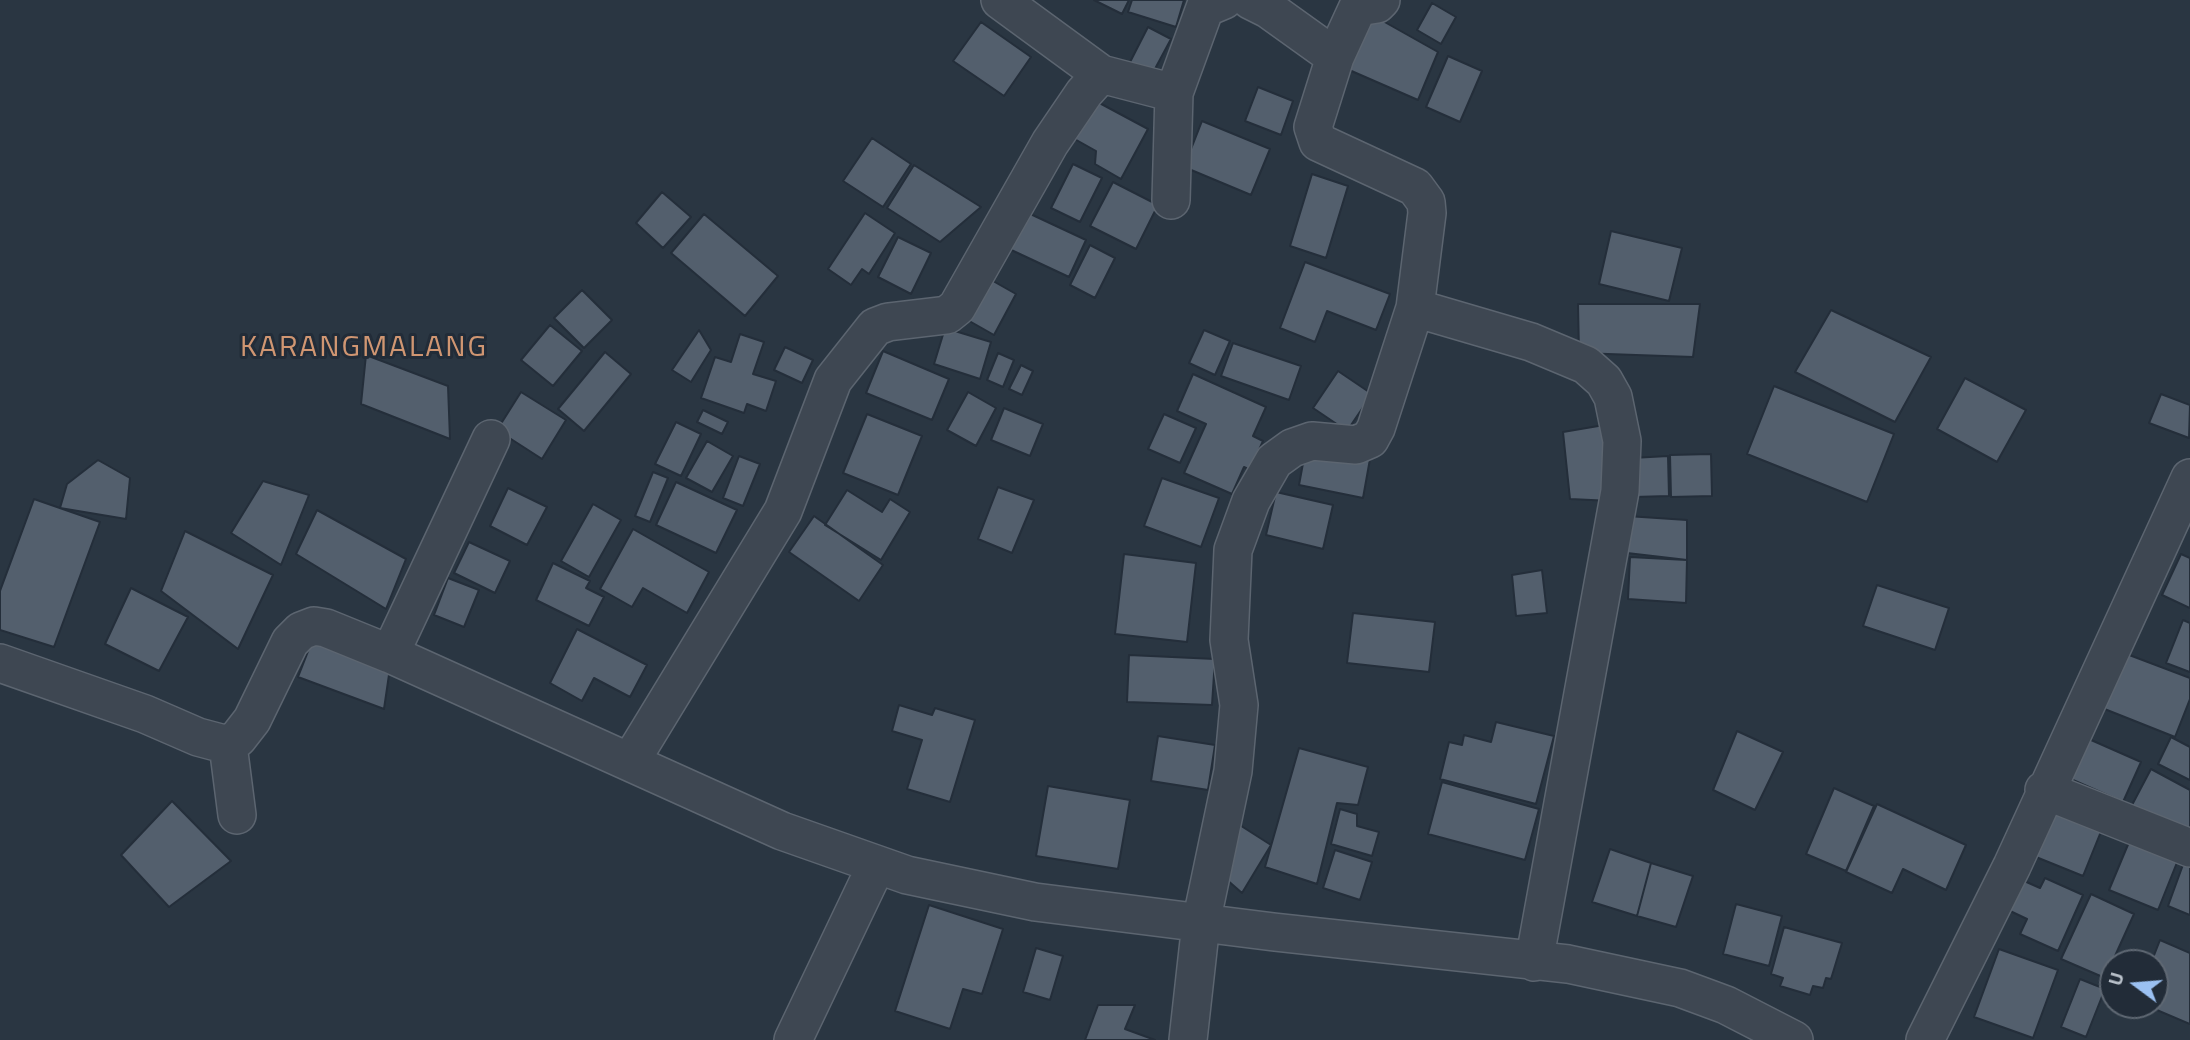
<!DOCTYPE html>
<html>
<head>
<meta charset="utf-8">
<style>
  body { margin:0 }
  #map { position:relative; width:2190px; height:1040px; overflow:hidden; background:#2a3642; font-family:"Titillium Web",sans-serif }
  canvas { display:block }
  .north { position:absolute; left:2099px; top:949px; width:70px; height:70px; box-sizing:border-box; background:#222c38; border:2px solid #5f6873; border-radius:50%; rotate:286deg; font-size:19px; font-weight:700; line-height:28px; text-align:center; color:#bbc3cc }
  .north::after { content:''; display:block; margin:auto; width:24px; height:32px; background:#9bc1f2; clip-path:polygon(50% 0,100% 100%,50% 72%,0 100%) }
</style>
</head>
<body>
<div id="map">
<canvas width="2190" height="1040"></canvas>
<div class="north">U</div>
</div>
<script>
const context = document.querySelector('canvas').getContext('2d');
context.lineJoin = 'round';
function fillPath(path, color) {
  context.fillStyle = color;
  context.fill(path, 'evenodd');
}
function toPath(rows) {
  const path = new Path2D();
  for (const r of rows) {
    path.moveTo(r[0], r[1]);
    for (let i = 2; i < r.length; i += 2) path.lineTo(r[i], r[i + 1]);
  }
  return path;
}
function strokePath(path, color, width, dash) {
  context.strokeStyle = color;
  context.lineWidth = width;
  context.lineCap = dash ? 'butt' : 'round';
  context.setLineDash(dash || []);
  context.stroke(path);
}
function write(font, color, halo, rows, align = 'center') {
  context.font = font + ' "Titillium Web",sans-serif';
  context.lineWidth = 6;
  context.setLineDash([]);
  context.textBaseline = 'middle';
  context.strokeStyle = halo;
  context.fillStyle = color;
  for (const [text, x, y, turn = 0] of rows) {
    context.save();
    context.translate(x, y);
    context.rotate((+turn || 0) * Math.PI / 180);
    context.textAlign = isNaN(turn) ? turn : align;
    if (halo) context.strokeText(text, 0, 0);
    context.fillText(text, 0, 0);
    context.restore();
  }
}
const building = toPath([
  [1094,0,1129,0,1122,14,1094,0],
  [1132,0,1184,0,1176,27,1128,12,1132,0],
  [1432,3,1456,17,1441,44,1417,30,1432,3],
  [1358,7,1438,52,1418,100,1340,66,1358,7],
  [981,22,1031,57,1004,96,953,61,981,22],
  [1148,27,1171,39,1149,80,1127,68,1148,27],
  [1448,56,1482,71,1460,122,1426,107,1448,56],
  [1258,87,1293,101,1281,135,1245,121,1258,87],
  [1092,99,1148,129,1121,179,1095,164,1096,151,1071,137,1092,99],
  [1202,121,1270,149,1251,195,1184,167,1202,121],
  [872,138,911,164,883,207,843,181,872,138],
  [1073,164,1102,178,1080,222,1051,208,1073,164],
  [914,165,981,207,940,242,887,208,914,165],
  [1312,174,1348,186,1326,258,1290,246,1312,174],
  [1113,182,1158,205,1136,249,1090,226,1113,182],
  [662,192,691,217,663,248,636,223,662,192],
  [1024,211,1086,240,1069,277,1007,248,1024,211],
  [865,213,895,233,869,274,862,269,851,285,828,269,865,213],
  [704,214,778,276,745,316,671,253,704,214],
  [1611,231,1682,248,1669,301,1599,284,1611,231],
  [898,237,931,253,911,294,878,277,898,237],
  [1090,245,1115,258,1095,298,1070,285,1090,245],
  [1305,262,1390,294,1376,330,1327,311,1315,342,1280,328,1305,262],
  [986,277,1016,294,994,335,964,318,986,277],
  [582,290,612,320,584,348,554,318,582,290],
  [1578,304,1700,304,1693,357,1579,353,1578,304],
  [1831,310,1931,357,1895,422,1795,372,1831,310],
  [550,325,582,351,553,386,521,360,550,325],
  [945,328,991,342,980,379,934,364,945,328],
  [699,330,711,350,691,382,672,370,699,330],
  [1204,330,1230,341,1215,375,1189,363,1204,330],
  [740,334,764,342,753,374,776,381,766,411,747,404,744,413,701,398,715,357,731,362,740,334],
  [1233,343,1301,366,1289,400,1221,376,1233,343],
  [785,347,813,360,802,383,774,370,785,347],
  [883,351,949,379,932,420,866,393,883,351],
  [605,352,631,374,584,431,558,409,605,352],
  [998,353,1014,360,1003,387,987,380,998,353],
  [366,355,448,386,450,439,361,404,366,355],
  [1021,365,1033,371,1022,395,1009,389,1021,365],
  [1338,371,1372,394,1347,431,1313,408,1338,371],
  [1193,374,1266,407,1253,436,1263,441,1250,470,1244,467,1232,494,1184,473,1206,424,1177,411,1193,374],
  [1965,378,2026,410,1997,462,1937,429,1965,378],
  [1774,386,1894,434,1867,502,1747,454,1774,386],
  [521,392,566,420,542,459,497,430,521,392],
  [968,392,996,408,976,446,947,430,968,392],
  [2161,394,2190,405,2189,438,2149,423,2161,394],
  [1004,408,1043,424,1030,456,991,440,1004,408],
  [703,410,728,422,722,434,697,422,703,410],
  [867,414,922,436,898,495,843,473,867,414],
  [1164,414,1196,428,1180,463,1148,449,1164,414],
  [676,422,701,434,681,476,655,464,676,422],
  [1610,424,1612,501,1570,499,1563,432,1610,424],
  [707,441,733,456,712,492,686,478,707,441],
  [1306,447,1370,459,1363,498,1299,485,1306,447],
  [1711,454,1712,496,1671,497,1670,455,1711,454],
  [739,456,760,464,743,506,723,498,739,456],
  [1668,456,1669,496,1634,497,1632,458,1668,456],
  [98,460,130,478,126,519,60,508,67,484,98,460],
  [653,472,668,478,650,522,635,516,653,472],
  [1162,478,1219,498,1201,547,1144,526,1162,478],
  [263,481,309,495,281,565,231,533,263,481],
  [676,482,737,510,716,553,656,525,676,482],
  [998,487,1034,500,1012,553,978,539,998,487],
  [508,488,547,507,527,545,490,526,508,488],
  [847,490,882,512,890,499,910,512,881,560,825,525,847,490],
  [1276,492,1333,505,1323,549,1266,535,1276,492],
  [34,499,100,522,54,647,0,630,0,591,34,499],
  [593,504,621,520,589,577,561,561,593,504],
  [317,510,406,559,386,609,296,554,317,510],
  [814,516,883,565,859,601,789,552,814,516],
  [1627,516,1687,520,1687,560,1627,553,1627,516],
  [633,529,709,572,687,613,643,588,632,607,600,589,633,529],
  [185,531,273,575,238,649,161,591,185,531],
  [469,542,510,561,495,593,454,573,469,542],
  [1124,554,1196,563,1187,642,1115,634,1124,554],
  [2181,554,2190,558,2190,608,2162,595,2181,554],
  [1630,557,1687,560,1686,603,1628,599,1630,557],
  [553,563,590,581,586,588,604,597,589,626,536,600,553,563],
  [1542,570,1547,613,1516,616,1512,575,1542,570],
  [448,578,479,590,464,627,434,615,448,578],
  [1877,585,1949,608,1935,650,1863,626,1877,585],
  [131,588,188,617,159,671,105,644,131,588],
  [1353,613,1435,622,1429,672,1347,663,1353,613],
  [2183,620,2190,623,2190,672,2166,663,2183,620],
  [577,629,647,665,630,697,594,678,582,701,550,683,577,629],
  [314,636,390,668,384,709,298,677,314,636],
  [2124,653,2190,678,2190,699,2175,737,2102,708,2124,653],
  [1129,655,1215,659,1212,705,1127,702,1129,655],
  [899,705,932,715,935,708,975,720,950,802,907,789,922,740,892,731,899,705],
  [1496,722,1554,736,1536,804,1440,779,1449,742,1462,745,1464,735,1491,742,1496,722],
  [1737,731,1783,752,1755,810,1713,790,1737,731],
  [1158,736,1215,745,1208,790,1151,781,1158,736],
  [2082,736,2141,762,2123,802,2064,776,2082,736],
  [2171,737,2190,747,2190,780,2158,764,2171,737],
  [1299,748,1368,767,1358,805,1337,803,1317,884,1265,867,1299,748],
  [2151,769,2190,790,2190,837,2132,805,2151,769],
  [1442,782,1539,809,1525,860,1428,834,1442,782],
  [1048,786,1130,800,1118,869,1036,856,1048,786],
  [1834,788,1874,806,1846,871,1806,854,1834,788],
  [172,801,231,861,169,907,121,855,172,801],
  [1877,804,1966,845,1946,890,1903,869,1892,893,1846,872,1877,804],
  [2050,808,2102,829,2083,876,2031,855,2050,808],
  [1340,809,1357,814,1357,826,1379,832,1372,856,1331,844,1340,809],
  [1235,822,1271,845,1242,893,1218,872,1235,822],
  [2132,835,2180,855,2158,910,2109,890,2132,835],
  [1610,849,1651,863,1637,916,1592,902,1610,849],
  [1335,850,1372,862,1360,900,1323,888,1335,850],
  [2184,862,2190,864,2190,915,2168,906,2184,862],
  [1651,863,1693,876,1676,927,1637,916,1651,863],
  [2045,878,2083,895,2058,951,2020,934,2027,919,2008,910,2022,880,2040,888,2045,878],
  [2091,894,2134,914,2105,978,2061,959,2091,894],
  [1736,904,1782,916,1769,966,1723,954,1736,904],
  [929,905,1003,929,982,994,963,989,950,1029,895,1011,929,905],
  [1784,927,1842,943,1831,979,1826,978,1823,988,1813,986,1810,995,1780,986,1783,978,1771,974,1784,927],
  [2160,940,2190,953,2190,1024,2145,1005,2155,1005,2155,963,2151,963,2160,940],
  [1036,948,1063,956,1050,1000,1023,992,1036,948],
  [1999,949,2058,970,2033,1038,1974,1017,1999,949],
  [2080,979,2105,989,2086,1037,2061,1027,2080,979],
  [1098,1005,1135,1005,1125,1029,1155,1040,1085,1040,1098,1005]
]);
fillPath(building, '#535f6d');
strokePath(building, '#242e3a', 2);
const minor = toPath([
  [1000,0,1101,74],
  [1335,57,1358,7,1377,4,1381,0],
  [1171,200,1174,93],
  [1415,308,1531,342,1586,365,1604,381,1613,397,1622,441,1620,491,1534,962],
  [390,654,491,439],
  [0,663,145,714,198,737,228,745,238,738,252,720,290,642,301,631,314,626,326,628,390,654,782,831,907,875,1035,902,1274,932,1568,964,1680,988,1726,1005,1794,1040],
  [228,745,237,815],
  [630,762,783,511,833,380,875,327,888,322,947,315,957,307,1050,143,1084,93,1101,74,1174,93,1205,8,1224,0],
  [2044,790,2190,848],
  [793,1040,876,866],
  [1188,1040,1201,923,1233,771,1239,705,1229,640,1233,550,1251,501,1274,461,1292,448,1312,441,1356,445,1370,439,1376,428,1415,308,1427,213,1426,202,1415,187,1318,142,1313,127,1335,57,1268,9,1250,0],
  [1925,1040,2012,866,2190,478]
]);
strokePath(minor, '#5c6570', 40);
strokePath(minor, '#3e4752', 37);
context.letterSpacing = '2px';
write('30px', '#d09672', '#222c38', [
  ["KARANGMALANG",364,349]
]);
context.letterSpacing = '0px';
</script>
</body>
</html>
